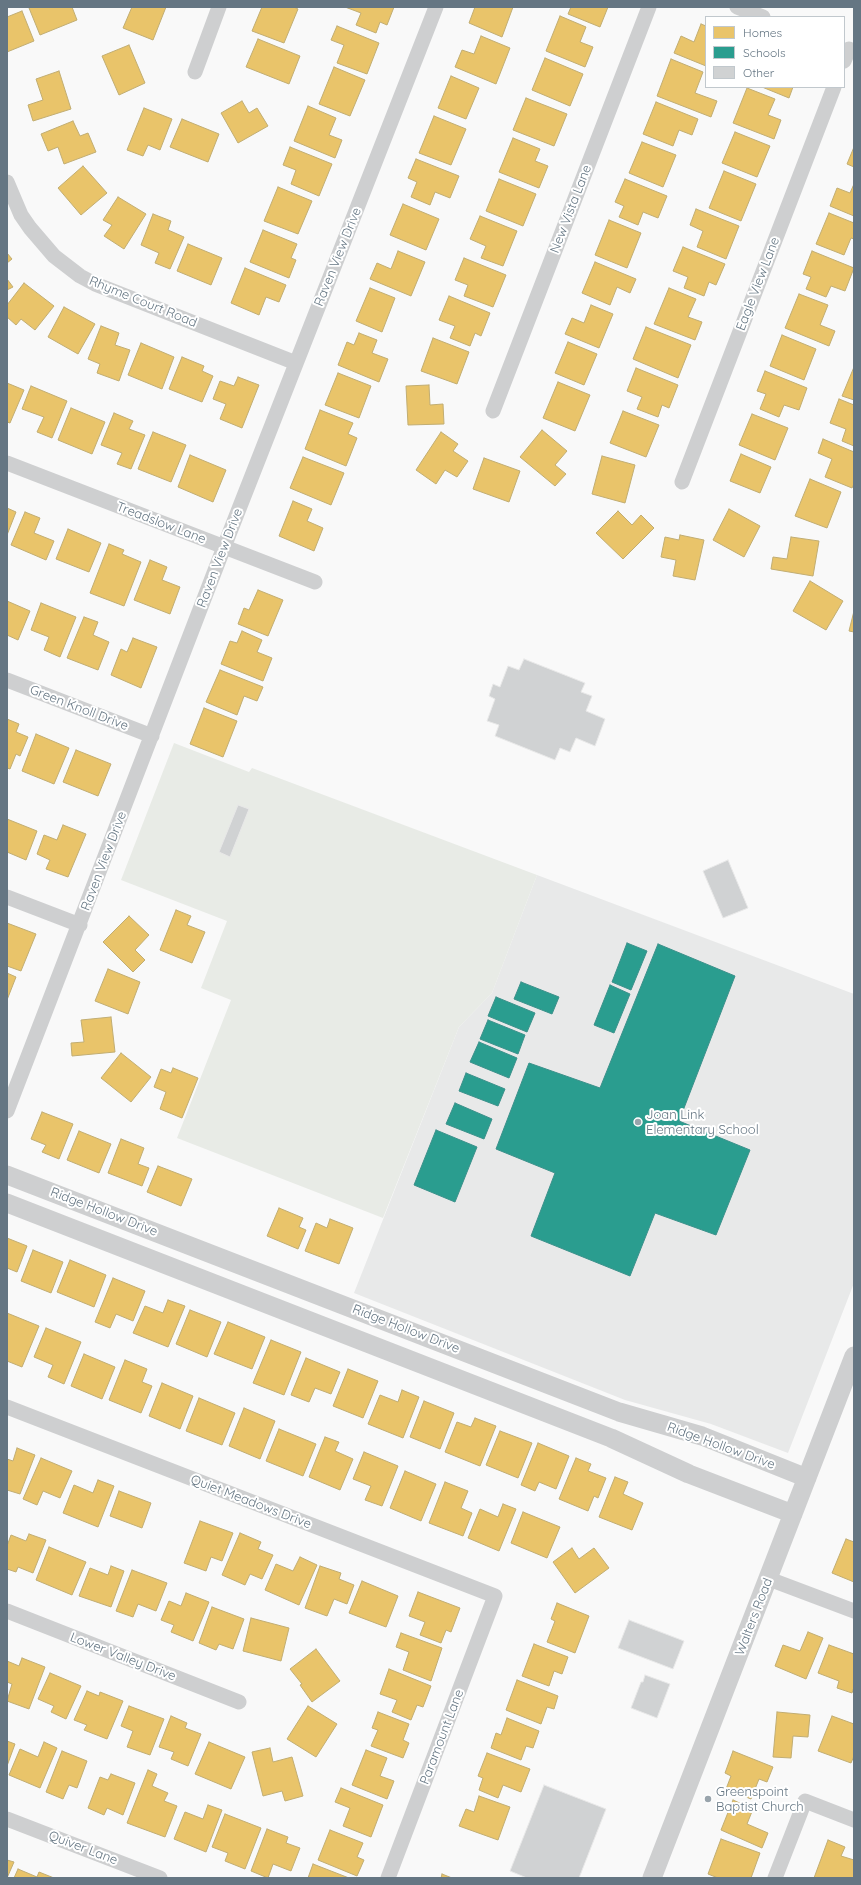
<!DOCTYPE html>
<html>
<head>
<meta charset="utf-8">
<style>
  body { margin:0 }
  #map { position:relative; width:861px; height:1885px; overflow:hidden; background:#f9f9f9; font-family:Quicksand,sans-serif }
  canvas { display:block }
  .frame { position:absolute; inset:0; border:8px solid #657683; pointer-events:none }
  .legend { position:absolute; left:705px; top:16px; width:140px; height:72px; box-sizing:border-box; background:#fff; border:1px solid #c1c8cd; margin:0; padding:5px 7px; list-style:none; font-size:12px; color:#657683 }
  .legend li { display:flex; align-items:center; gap:8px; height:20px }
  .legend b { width:20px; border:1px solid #c1c8cd }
</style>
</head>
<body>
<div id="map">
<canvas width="861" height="1885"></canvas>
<div class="frame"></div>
<ul class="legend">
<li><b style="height:11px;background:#e9c46a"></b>Homes</li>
<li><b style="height:11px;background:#2a9d8f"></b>Schools</li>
<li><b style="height:11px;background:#d0d2d3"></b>Other</li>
</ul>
</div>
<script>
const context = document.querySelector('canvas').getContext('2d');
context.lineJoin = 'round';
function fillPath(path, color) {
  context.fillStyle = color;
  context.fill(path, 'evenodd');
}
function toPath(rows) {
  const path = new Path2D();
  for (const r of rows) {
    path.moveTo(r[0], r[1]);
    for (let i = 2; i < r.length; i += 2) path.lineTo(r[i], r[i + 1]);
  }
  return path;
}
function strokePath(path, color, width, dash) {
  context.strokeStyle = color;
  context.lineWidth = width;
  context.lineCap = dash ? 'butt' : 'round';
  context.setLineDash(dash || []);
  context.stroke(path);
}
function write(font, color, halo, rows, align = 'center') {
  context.font = font + ' Quicksand,sans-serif';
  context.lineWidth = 4;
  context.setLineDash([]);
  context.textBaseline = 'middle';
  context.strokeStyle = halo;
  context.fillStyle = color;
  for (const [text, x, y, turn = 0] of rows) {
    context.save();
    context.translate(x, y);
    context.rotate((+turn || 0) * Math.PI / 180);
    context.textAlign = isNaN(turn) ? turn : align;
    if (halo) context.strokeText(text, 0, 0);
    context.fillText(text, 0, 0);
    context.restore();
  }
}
fillPath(toPath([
  [537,875,854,994,854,1283,788,1453,711,1424,625,1400,354,1293,459,1027,492,993]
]), '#e8e9e9');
fillPath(toPath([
  [174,743,249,772,252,768,537,875,492,993,459,1027,383,1218,177,1138,231,1000,201,988,227,921,121,880]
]), '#e8ebe6');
const homes = toPath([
  [32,7,72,7,77,20,40,35,29,8,32,7],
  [132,7,166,7,153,40,123,28,132,7],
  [262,7,294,7,298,9,284,43,252,31,262,7],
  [345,7,394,7,387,25,380,22,376,33,356,25,361,13,345,7],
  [475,7,513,7,502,37,469,23,475,7],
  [571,7,608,7,600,27,568,14,571,7],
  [22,11,34,41,7,52,7,17,22,11],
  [560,16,586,27,580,42,593,47,585,67,546,51,560,16],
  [701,24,706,26,706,66,674,53,681,36,694,42,701,24],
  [337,26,379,43,367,74,337,63,344,45,331,40,337,26],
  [481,36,510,48,496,84,455,67,462,50,474,54,481,36],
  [258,39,300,56,289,84,246,67,258,39],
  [129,45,145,83,119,95,102,56,129,45],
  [545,58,583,74,570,106,532,90,545,58],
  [671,59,703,72,695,93,717,101,711,117,657,96,671,59],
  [334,67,365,80,350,116,319,104,334,67],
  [59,71,71,109,33,121,28,105,43,100,36,79,59,71],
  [451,76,479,88,466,119,438,108,451,76],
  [762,87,793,87,789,98,762,87],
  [747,88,775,99,768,115,781,120,774,139,733,123,747,88],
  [526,98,567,114,554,146,513,130,526,98],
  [242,101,249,113,257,108,268,126,238,143,221,113,242,101],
  [656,102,698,119,692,135,679,130,673,146,643,134,656,102],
  [308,106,336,118,329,135,342,140,335,158,294,141,308,106],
  [144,108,172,119,160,150,148,145,143,156,127,150,144,108],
  [434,116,466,129,451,165,419,153,434,116],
  [182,119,219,134,208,162,170,147,182,119],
  [73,121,80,136,88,133,96,152,64,164,58,147,48,151,41,134,73,121],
  [735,132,770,146,757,177,722,163,735,132],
  [513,138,540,149,535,161,548,166,539,188,499,172,513,138],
  [642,142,676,155,663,187,629,173,642,142],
  [290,147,332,164,319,196,291,184,296,170,283,165,290,147],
  [854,147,854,167,847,164,854,147],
  [416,159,459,176,450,198,435,192,430,205,411,197,417,182,408,178,416,159],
  [83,166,107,193,81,215,58,188,83,166],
  [724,171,756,184,741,221,709,208,724,171],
  [499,179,536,194,523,226,486,211,499,179],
  [625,179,667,196,658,218,643,212,638,225,619,217,624,206,615,202,625,179],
  [854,184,854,216,830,206,837,188,850,193,854,184],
  [278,187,312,201,298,234,264,221,278,187],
  [118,197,146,214,124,249,104,236,112,225,103,220,118,197],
  [403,204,439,219,426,250,390,235,403,204],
  [696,209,739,226,726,259,697,247,703,231,690,225,696,209],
  [829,213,854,223,854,239,851,238,844,255,816,244,829,213],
  [153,214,171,221,168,230,184,237,170,269,155,263,159,253,141,245,153,214],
  [480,216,517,231,503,266,481,258,486,246,470,239,480,216],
  [609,220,641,233,627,268,595,255,609,220],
  [263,230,297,244,291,258,296,260,289,278,250,262,263,230],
  [188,244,222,258,211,285,177,271,188,244],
  [683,247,725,264,716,285,709,282,704,296,684,288,688,277,673,271,683,247],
  [398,251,425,262,411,296,370,279,377,263,391,269,398,251],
  [812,251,854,268,845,291,831,286,826,297,806,289,811,277,803,274,812,251],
  [7,253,12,259,7,263,7,253],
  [464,258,506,275,493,307,464,296,468,285,455,280,464,258],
  [595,262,636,279,630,293,617,287,610,305,582,293,595,262],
  [245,268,286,285,279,302,266,297,259,315,231,303,245,268],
  [7,279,13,287,7,290,7,279],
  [24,283,54,306,35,330,21,319,16,325,7,317,7,305,24,283],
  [370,288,395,298,382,332,356,321,370,288],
  [669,288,696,299,688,317,702,322,695,340,654,324,669,288],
  [799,294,828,305,820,325,835,331,829,346,785,328,799,294],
  [449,296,490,313,481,336,475,333,470,346,450,338,455,326,439,320,449,296],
  [591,305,613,314,599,348,565,334,572,318,584,323,591,305],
  [64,307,95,324,78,354,48,337,64,307],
  [101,326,119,333,115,345,130,350,119,381,97,373,100,364,88,359,101,326],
  [646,327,691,345,678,378,633,359,646,327],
  [359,333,377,340,372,353,388,359,379,382,338,365,347,342,354,345,359,333],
  [782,335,816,349,804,380,770,366,782,335],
  [433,338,469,352,457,384,421,371,433,338],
  [568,342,597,354,584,385,555,373,568,342],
  [141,343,174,357,162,389,128,375,141,343],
  [182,357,204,366,202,371,213,376,202,402,169,389,182,357],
  [854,367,854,400,842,396,854,367],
  [636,368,678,385,669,408,662,405,658,417,637,409,642,397,627,391,636,368],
  [765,371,807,388,799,410,784,405,779,417,760,409,766,394,757,391,765,371],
  [338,373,371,386,359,418,325,405,338,373],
  [238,377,259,385,242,428,220,419,226,404,213,399,220,381,234,386,238,377],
  [558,382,590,395,575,431,543,418,558,382],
  [7,383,24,390,10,423,7,422,7,383],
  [429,385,430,405,443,404,444,424,408,425,406,386,429,385],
  [31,386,67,401,52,438,37,432,44,417,22,409,31,386],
  [839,399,854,405,854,446,842,441,846,429,830,423,839,399],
  [71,408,105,422,92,454,58,440,71,408],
  [320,410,353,423,348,434,357,438,346,466,305,449,320,410],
  [623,411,659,425,646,457,610,443,623,411],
  [114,413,133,421,129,429,145,435,131,469,117,464,122,453,101,445,114,413],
  [752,414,788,428,775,460,739,445,752,414],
  [542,430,567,451,555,465,566,474,555,486,520,457,542,430],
  [153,432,186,445,171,482,138,469,153,432],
  [441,432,458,444,453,451,468,461,457,477,445,470,436,484,416,470,441,432],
  [823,439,854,452,854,484,852,488,825,477,832,459,818,453,823,439],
  [741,454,771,467,760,493,730,481,741,454],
  [190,455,226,470,213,502,178,487,190,455],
  [602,456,635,465,625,503,592,494,602,456],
  [303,457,344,473,331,505,290,488,303,457],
  [484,458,520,471,509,502,473,489,484,458],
  [810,479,841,492,827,528,795,516,810,479],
  [293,501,312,509,307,521,323,528,314,551,279,536,293,501],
  [7,508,16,512,7,535,7,508],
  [729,509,760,526,744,557,713,540,729,509],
  [618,511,632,525,641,515,654,528,623,559,596,533,618,511],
  [25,512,40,518,34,533,54,541,46,560,11,545,25,512],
  [68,529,101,543,89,572,56,559,68,529],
  [680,535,704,540,695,580,673,576,676,560,661,557,665,537,679,540,680,535],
  [791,537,819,541,813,576,771,569,773,557,787,559,791,537],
  [109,544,124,550,122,554,141,562,124,606,90,593,109,544],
  [150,560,167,567,162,580,180,587,170,614,134,600,150,560],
  [810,581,843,601,826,630,793,611,810,581],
  [258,590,283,600,268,636,238,624,244,608,249,610,258,590],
  [7,601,30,611,18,640,7,635,7,601],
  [41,603,76,617,60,657,44,650,49,637,31,630,41,603],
  [854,611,854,632,849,631,854,611],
  [84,617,98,622,93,635,109,642,98,670,67,658,84,617],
  [242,631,262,640,257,652,272,658,263,681,221,664,230,641,237,643,242,631],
  [133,638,157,647,141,688,111,675,121,649,127,652,133,638],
  [220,670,263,687,257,701,244,696,237,715,206,702,220,670],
  [204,708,237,721,223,757,190,744,204,708],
  [7,719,19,724,16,732,28,737,20,756,16,754,10,769,7,768,7,719],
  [36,734,69,748,54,784,22,771,36,734],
  [76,750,111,764,98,796,63,782,76,750],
  [7,819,37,831,26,860,7,852,7,819],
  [63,825,86,834,68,877,46,869,50,860,37,854,44,835,57,840,63,825],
  [176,910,191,916,187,925,205,932,192,963,160,950,176,910],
  [129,916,149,935,135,950,145,960,133,972,103,942,129,916],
  [7,923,36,934,21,971,7,966,7,923],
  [108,969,140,982,128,1014,95,1001,108,969],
  [7,973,16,977,7,1000,7,973],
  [111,1017,115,1052,72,1056,71,1043,84,1042,81,1020,111,1017],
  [121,1053,151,1077,131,1102,101,1078,121,1053],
  [173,1068,198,1078,182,1118,160,1109,166,1092,154,1087,161,1069,171,1073,173,1068],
  [42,1112,73,1124,59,1159,42,1152,46,1145,31,1139,42,1112],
  [79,1131,111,1144,99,1173,67,1160,79,1131],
  [121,1139,144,1148,138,1164,149,1168,142,1186,108,1173,121,1139],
  [158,1166,192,1179,181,1206,147,1192,158,1166],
  [279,1208,303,1218,299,1227,306,1230,298,1249,267,1236,279,1208],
  [330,1219,353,1228,339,1264,305,1251,316,1223,327,1228,330,1219],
  [7,1238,27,1246,17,1272,7,1268,7,1238],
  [33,1250,63,1262,51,1293,21,1281,33,1250],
  [70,1260,106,1275,94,1307,57,1292,70,1260],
  [113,1278,145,1291,133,1321,116,1314,110,1328,95,1322,113,1278],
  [168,1300,185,1306,168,1347,133,1333,145,1306,163,1313,168,1300],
  [190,1310,221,1322,207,1357,176,1344,190,1310],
  [7,1313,39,1326,22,1367,7,1361,7,1313],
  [228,1322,265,1337,252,1369,214,1354,228,1322],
  [46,1328,81,1342,64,1384,48,1377,53,1365,34,1357,46,1328],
  [271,1340,301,1352,284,1395,253,1383,271,1340],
  [84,1354,115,1367,102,1399,71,1386,84,1354],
  [306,1358,340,1372,331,1394,315,1388,309,1402,291,1395,306,1358],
  [125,1360,147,1369,142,1382,152,1386,141,1413,109,1400,125,1360],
  [348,1369,378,1381,363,1418,333,1406,348,1369],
  [162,1383,193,1396,180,1429,149,1416,162,1383],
  [402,1390,419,1397,403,1438,368,1424,380,1395,398,1402,402,1390],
  [199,1398,235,1413,222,1445,186,1431,199,1398],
  [424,1401,454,1413,440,1449,410,1437,424,1401],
  [244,1408,275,1421,260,1459,229,1446,244,1408],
  [475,1418,496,1426,480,1466,445,1452,457,1422,471,1427,475,1418],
  [279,1429,316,1444,303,1476,266,1461,279,1429],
  [500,1431,532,1443,518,1478,486,1465,500,1431],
  [325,1437,339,1442,335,1451,353,1459,340,1490,309,1477,325,1437],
  [538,1443,569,1456,556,1489,539,1482,535,1491,521,1485,538,1443],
  [17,1448,35,1455,20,1494,7,1490,7,1459,13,1461,17,1448],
  [364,1452,398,1466,382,1506,365,1500,371,1486,353,1479,364,1452],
  [41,1458,72,1471,60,1498,43,1491,37,1505,23,1499,41,1458],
  [576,1458,591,1464,588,1471,606,1478,598,1498,594,1496,588,1511,559,1499,576,1458],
  [405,1471,436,1484,421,1521,390,1508,405,1471],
  [615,1477,628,1482,623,1494,643,1503,632,1530,599,1517,615,1477],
  [98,1480,114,1486,98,1527,63,1513,74,1485,93,1493,98,1480],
  [445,1482,468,1491,461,1508,472,1513,463,1536,429,1523,445,1482],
  [119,1491,151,1503,142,1528,110,1516,119,1491],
  [503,1504,516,1509,499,1551,468,1538,480,1509,498,1517,503,1504],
  [523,1512,560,1527,547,1558,511,1543,523,1512],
  [200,1521,233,1533,222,1561,211,1557,206,1571,184,1563,200,1521],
  [240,1533,261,1542,258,1549,273,1555,262,1579,250,1574,245,1585,222,1575,240,1533],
  [29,1534,46,1540,33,1573,18,1567,16,1572,7,1569,7,1546,11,1535,26,1541,29,1534],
  [846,1539,854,1542,854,1582,832,1573,846,1539],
  [49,1547,86,1562,72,1595,36,1580,49,1547],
  [572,1548,579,1559,594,1548,609,1568,575,1593,553,1562,572,1548],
  [300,1557,317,1565,299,1605,265,1590,276,1564,293,1571,300,1557],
  [111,1566,124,1571,111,1607,79,1596,90,1568,108,1575,111,1566],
  [320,1566,341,1573,339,1579,354,1585,347,1604,334,1599,327,1616,305,1608,320,1566],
  [132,1570,167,1583,156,1611,138,1604,133,1617,116,1611,132,1570],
  [362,1581,398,1596,386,1627,349,1613,362,1581],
  [418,1592,460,1608,451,1632,446,1630,441,1643,420,1635,425,1622,409,1616,418,1592],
  [186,1593,209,1602,193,1641,171,1632,174,1625,161,1620,169,1601,181,1606,186,1593],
  [557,1603,589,1616,575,1653,547,1642,555,1621,551,1619,557,1603],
  [212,1607,244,1619,233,1649,219,1644,216,1650,199,1643,212,1607],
  [251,1618,289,1628,281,1661,243,1651,251,1618],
  [808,1632,823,1638,806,1679,775,1666,783,1645,800,1651,808,1632],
  [401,1633,442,1648,431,1681,403,1670,409,1652,396,1647,401,1633],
  [534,1644,568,1657,562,1674,554,1671,549,1686,522,1676,534,1644],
  [829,1645,854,1654,854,1687,852,1693,837,1688,839,1681,818,1673,829,1645],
  [316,1649,340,1681,312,1702,300,1685,302,1684,290,1669,316,1649],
  [22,1658,45,1667,29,1709,7,1701,12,1684,7,1682,7,1661,19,1666,22,1658],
  [389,1669,431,1686,423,1707,417,1705,411,1720,392,1712,397,1700,380,1694,389,1669],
  [50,1673,81,1686,66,1719,51,1712,54,1706,38,1699,50,1673],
  [517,1680,558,1696,554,1709,547,1707,541,1724,506,1710,517,1680],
  [87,1691,99,1696,100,1692,123,1701,107,1739,84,1730,87,1725,74,1720,87,1691],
  [129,1706,164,1719,150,1755,127,1747,133,1731,121,1726,129,1706],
  [308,1706,337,1724,316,1757,287,1739,308,1706],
  [378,1712,409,1724,403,1740,409,1743,403,1758,371,1746,378,1730,372,1728,378,1712],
  [777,1712,810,1715,808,1737,793,1736,791,1758,773,1757,777,1712],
  [171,1716,187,1723,185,1728,201,1734,188,1766,171,1759,174,1752,159,1747,171,1716],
  [832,1716,854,1724,854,1756,851,1763,818,1751,832,1716],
  [507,1718,539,1731,533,1748,526,1746,521,1760,491,1748,496,1733,501,1735,507,1718],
  [7,1741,15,1744,7,1766,7,1741],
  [44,1742,57,1748,40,1788,9,1775,20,1749,38,1757,44,1742],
  [209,1742,245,1757,231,1789,195,1774,209,1742],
  [270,1748,273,1762,292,1757,303,1796,285,1801,282,1791,263,1796,252,1752,270,1748],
  [366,1750,387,1758,380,1776,394,1781,387,1799,352,1785,366,1750],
  [62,1751,87,1761,77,1788,69,1785,63,1799,46,1792,62,1751],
  [733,1751,773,1767,767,1782,759,1779,751,1799,726,1789,731,1776,725,1773,733,1751],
  [487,1753,530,1769,521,1792,503,1785,498,1798,479,1790,483,1778,478,1776,487,1753],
  [148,1770,157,1774,152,1786,168,1793,164,1801,177,1806,165,1837,127,1823,148,1770],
  [111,1774,135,1783,123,1815,107,1808,104,1815,88,1808,100,1777,108,1780,111,1774],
  [341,1788,383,1805,371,1837,343,1826,350,1808,335,1802,341,1788],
  [479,1796,510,1807,498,1840,459,1826,466,1809,474,1812,479,1796],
  [733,1800,753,1809,747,1824,768,1833,762,1848,721,1830,733,1800],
  [208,1805,222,1810,206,1852,174,1839,185,1812,203,1819,208,1805],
  [225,1814,261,1828,245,1869,225,1861,228,1853,212,1847,225,1814],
  [267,1829,288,1837,286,1843,300,1848,291,1871,273,1864,268,1878,251,1871,267,1829],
  [330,1830,363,1843,357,1857,364,1860,357,1876,318,1860,330,1830],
  [721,1839,760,1853,751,1878,718,1878,708,1874,721,1839],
  [828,1840,845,1847,841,1856,854,1860,854,1878,814,1878,828,1840],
  [7,1860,14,1862,7,1878,7,1860],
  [313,1864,349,1878,308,1878,313,1864],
  [18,1869,37,1877,39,1872,54,1878,14,1878,18,1869],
  [442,1874,452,1878,441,1878,442,1874]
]);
fillPath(homes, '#e9c46a');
strokePath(homes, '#c1ad72', 1);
const schools = toPath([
  [627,943,647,951,631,990,612,982,627,943],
  [658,944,735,976,679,1121,750,1150,716,1235,655,1213,630,1276,531,1236,555,1173,496,1149,529,1063,600,1088,658,944],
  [521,982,559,997,552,1014,514,999,521,982],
  [610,985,630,994,614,1033,594,1025,610,985],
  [496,997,535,1013,527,1032,488,1016,496,997],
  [488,1020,525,1035,518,1054,480,1039,488,1020],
  [479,1042,517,1058,509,1078,470,1062,479,1042],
  [466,1073,505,1089,498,1106,459,1091,466,1073],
  [455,1103,492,1119,484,1139,446,1124,455,1103],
  [436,1130,477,1147,455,1202,414,1185,436,1130]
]);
fillPath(schools, '#2a9d8f');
strokePath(schools, '#3c918b', 1);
const building = toPath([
  [524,659,585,683,581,692,592,696,586,711,605,719,595,746,576,738,570,752,560,748,555,760,495,736,499,725,487,721,495,699,489,696,493,684,500,687,508,666,519,670,524,659],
  [238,805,249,809,230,857,219,852,238,805],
  [728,860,748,908,723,918,703,871,728,860],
  [629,1620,684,1641,673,1669,618,1648,629,1620],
  [645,1675,670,1684,657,1718,631,1708,641,1682,643,1682,645,1675],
  [544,1785,606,1809,579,1878,527,1878,510,1871,544,1785]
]);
fillPath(building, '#d0d2d3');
strokePath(building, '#e8e8e8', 1);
strokePath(toPath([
  [737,7,763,17],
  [844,61,849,49],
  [195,72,219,7],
  [7,182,21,215,30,228,54,256,80,276,95,284,296,363],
  [493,411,649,7],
  [7,463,315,582],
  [682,482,834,87],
  [7,680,152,736],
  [7,897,80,925],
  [7,1111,224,547,436,7],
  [7,1407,495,1596,388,1878],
  [769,1579,854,1611],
  [7,1611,239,1702],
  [7,1819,160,1878],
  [775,1878,805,1801,854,1820]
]), '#cecfd0', 15);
strokePath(toPath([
  [7,1175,619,1412,702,1436,807,1478],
  [7,1203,611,1438,689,1474,793,1514],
  [652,1878,854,1356]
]), '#cecfd0', 19);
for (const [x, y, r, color] of [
  [638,1122,4,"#99a4ac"],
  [708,1799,4,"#99a4ac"]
]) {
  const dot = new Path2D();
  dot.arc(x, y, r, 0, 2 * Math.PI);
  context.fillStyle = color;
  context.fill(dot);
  strokePath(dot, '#fff', 1.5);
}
write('13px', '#657683', '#fff', [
  ["New Vista Lane",571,209,-69],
  ["Raven View Drive",338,257,-68],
  ["Eagle View Lane",758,284,-69],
  ["Rhyme Court Road",143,302,22],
  ["Treadslow Lane",161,523,21],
  ["Raven View Drive",220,558,-69],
  ["Green Knoll Drive",79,708,21],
  ["Raven View Drive",104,861,-69],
  ["Ridge Hollow Drive",104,1212,21],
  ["Ridge Hollow Drive",406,1329,21],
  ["Ridge Hollow Drive",721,1446,20],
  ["Quiet Meadows Drive",251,1502,21],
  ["Walters Road",754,1617,-69],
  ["Lower Valley Drive",123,1657,21],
  ["Paramount Lane",442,1737,-69],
  ["Quiver Lane",83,1848,21]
]);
write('13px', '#657683', '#fff', [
  ["Joan Link",646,1115],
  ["Elementary School",646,1130],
  ["Greenspoint",716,1792],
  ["Baptist Church",716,1807]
], 'left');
</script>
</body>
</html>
